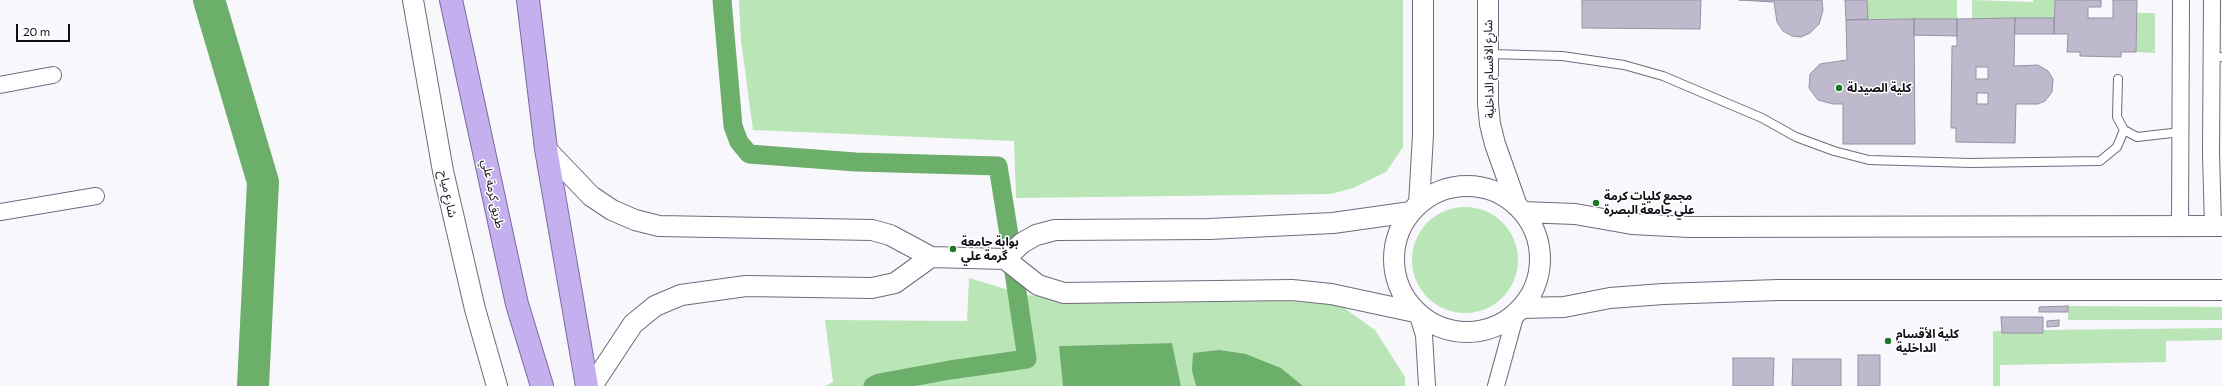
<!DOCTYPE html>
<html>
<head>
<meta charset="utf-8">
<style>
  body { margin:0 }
  #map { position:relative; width:2222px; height:386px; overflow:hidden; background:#f8f7fc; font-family:Commissioner,sans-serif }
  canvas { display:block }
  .scale { position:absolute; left:16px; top:24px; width:54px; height:18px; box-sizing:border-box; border:2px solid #100d14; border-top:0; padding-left:5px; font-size:12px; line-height:14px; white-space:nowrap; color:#100d14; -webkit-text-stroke:3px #fff; paint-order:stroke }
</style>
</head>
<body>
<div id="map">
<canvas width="2222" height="386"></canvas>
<div class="scale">20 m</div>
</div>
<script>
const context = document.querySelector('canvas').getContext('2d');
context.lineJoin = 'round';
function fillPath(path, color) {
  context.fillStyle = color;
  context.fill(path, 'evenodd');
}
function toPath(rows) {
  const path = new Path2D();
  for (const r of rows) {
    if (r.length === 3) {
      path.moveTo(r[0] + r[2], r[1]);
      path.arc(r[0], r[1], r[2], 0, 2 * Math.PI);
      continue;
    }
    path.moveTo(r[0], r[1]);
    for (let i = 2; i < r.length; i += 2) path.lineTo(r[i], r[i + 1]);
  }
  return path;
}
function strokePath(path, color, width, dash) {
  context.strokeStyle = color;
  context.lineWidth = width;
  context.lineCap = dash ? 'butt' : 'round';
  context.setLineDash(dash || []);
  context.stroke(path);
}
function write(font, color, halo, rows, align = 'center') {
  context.font = font + ' Commissioner,"Noto Sans Arabic",sans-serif';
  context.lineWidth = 3;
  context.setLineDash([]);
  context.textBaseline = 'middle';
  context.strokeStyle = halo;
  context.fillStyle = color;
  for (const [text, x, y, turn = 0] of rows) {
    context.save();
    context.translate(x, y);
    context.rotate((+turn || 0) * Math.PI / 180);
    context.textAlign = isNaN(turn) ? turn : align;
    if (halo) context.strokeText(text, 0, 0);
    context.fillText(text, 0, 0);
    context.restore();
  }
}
fillPath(toPath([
  [739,0,1403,0,1403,147,1386,172,1353,188,1331,194,1016,198,1014,141,753,130,741,40],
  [1867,0,1957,0,1957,19,1868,19],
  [1972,0,2033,2,2033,0,2055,0,2054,18,1972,19],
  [2137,13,2155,13,2155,53,2136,52],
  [1465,260,53],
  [969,278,1025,295,1134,303,1286,301,1340,305,1375,330,1405,377,1405,386,1303,386,1281,368,1246,354,1192,371,1196,386,1181,386,1172,343,1060,346,1063,386,825,386,833,382,825,320,967,321],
  [2068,306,2222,307,2222,320,2068,320],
  [2222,328,2222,340,2166,341,2166,362,2000,365,2000,386,1993,386,1993,331,2002,331,2002,333,2042,333,2043,330]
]), '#b9e5b7');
fillPath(toPath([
  [1172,343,1181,386,1063,386,1059,346],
  [1219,350,1246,354,1281,368,1303,386,1196,386,1192,371,1193,353]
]), '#6baf6b');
strokePath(toPath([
  [722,0,733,126,739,142,749,154,856,162,998,166,1009,235],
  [873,386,879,383,950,370,1027,359,1014,272]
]), '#6baf6b', 19);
strokePath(toPath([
  [209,0,263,182,253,386]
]), '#6baf6b', 32);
const building = toPath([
  [1582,0,1701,0,1700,29,1582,28,1582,0],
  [1739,0,1822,0,1823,10,1819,24,1810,33,1801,37,1792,36,1783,31,1777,22,1774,2,1739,0],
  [1845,0,1867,0,1868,19,1846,20,1845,0],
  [2055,0,2101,0,2101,7,2088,7,2088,18,2113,18,2113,0,2137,0,2136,52,2121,52,2121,57,2080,56,2080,52,2067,52,2068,34,2054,34,2055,0],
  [2015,18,2014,66,2038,65,2048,71,2053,79,2052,92,2045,101,2038,104,2016,104,2015,143,1956,142,1956,128,1951,128,1952,46,1957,46,1957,19,2015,18],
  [1976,67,1988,67,1988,79,1976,79,1976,67],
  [1977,93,1988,93,1988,104,1977,104,1977,93],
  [2015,18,2054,18,2054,34,2014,34,2015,18],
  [1914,19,1915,144,1843,144,1843,104,1833,104,1818,100,1809,88,1810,74,1820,64,1847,60,1846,20,1914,19],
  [1914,19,1957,19,1957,36,1914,35,1914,19],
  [2068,306,2068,312,2039,312,2039,307,2068,306],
  [2001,317,2043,317,2043,333,2002,333,2001,317],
  [2059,320,2059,326,2047,327,2047,321,2059,320],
  [1858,355,1880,355,1880,386,1858,386,1858,355],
  [1733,358,1774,358,1773,386,1733,386,1733,358],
  [1793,359,1841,359,1841,386,1792,386,1793,359]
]);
fillPath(building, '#bfb9cd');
strokePath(building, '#9791a4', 1);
const service = toPath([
  [1489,54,1562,56,1624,65,1663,76,1762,118,1796,137,1834,151,1869,160,1971,163,2100,161,2117,147,2124,130],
  [2212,58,2222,57],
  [2118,79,2117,117,2124,130,2137,137,2181,132]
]);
const minor = toPath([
  [2212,0,2211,154,2213,226],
  [0,85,53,75],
  [0,212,96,196],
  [2180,226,2181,0],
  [1417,313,1424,335,1427,386],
  [1496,386,1516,313]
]);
const tertiary = toPath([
  [413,0,443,171,475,309,497,386],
  [1488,0,1488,104,1490,124,1495,144,1517,206],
  [546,149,591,196,612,210,635,220,659,226,872,230,890,235,931,257,1005,259,1038,285,1064,293,1292,290,1331,294,1415,312],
  [1467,259,73],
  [1419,204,1423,135,1423,0],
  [1523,212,1575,214,1632,224,1689,227,2222,226],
  [1005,259,1022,243,1036,235,1055,230,1209,229,1333,223,1411,212],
  [1521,308,1564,307,1610,298,1663,294,1778,290,2222,290],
  [592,386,633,324,655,306,681,295,746,286,872,288,895,283,931,257]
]);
const trunk = toPath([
  [451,0,517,304,542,386],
  [528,0,546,149,587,386]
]);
strokePath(service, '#706a7d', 10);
strokePath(minor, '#706a7d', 18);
strokePath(tertiary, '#706a7d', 22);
strokePath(trunk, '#7b6a9e', 24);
strokePath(service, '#fff', 8);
strokePath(minor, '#fff', 16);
strokePath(tertiary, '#fff', 20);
strokePath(trunk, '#c4b0ee', 22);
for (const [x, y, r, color] of [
  [1839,88,4,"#1d7725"],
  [1596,203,4,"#1d7725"],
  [953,249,4,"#1d7725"],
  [1888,341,4,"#1d7725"]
]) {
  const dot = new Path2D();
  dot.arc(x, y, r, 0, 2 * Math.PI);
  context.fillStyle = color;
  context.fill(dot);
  strokePath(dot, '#fff', 1.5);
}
write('12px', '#100d14', '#fff', [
  ["شارع الاقسام الداخلية",1489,69,-91],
  ["شارع مياح",448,194,78],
  ["طريق كرمة علي",493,194,78]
]);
write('bold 12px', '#100d14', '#fff', [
  ["كلية الصيدلة",1847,88],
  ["مجمع كليات كرمة",1604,196],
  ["علي جامعة البصرة",1604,210],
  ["بوابة جامعة",961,242],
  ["گرمة علي",961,256],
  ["كلية الأقسام",1896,334],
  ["الداخلية",1896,348]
], 'left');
</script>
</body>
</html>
